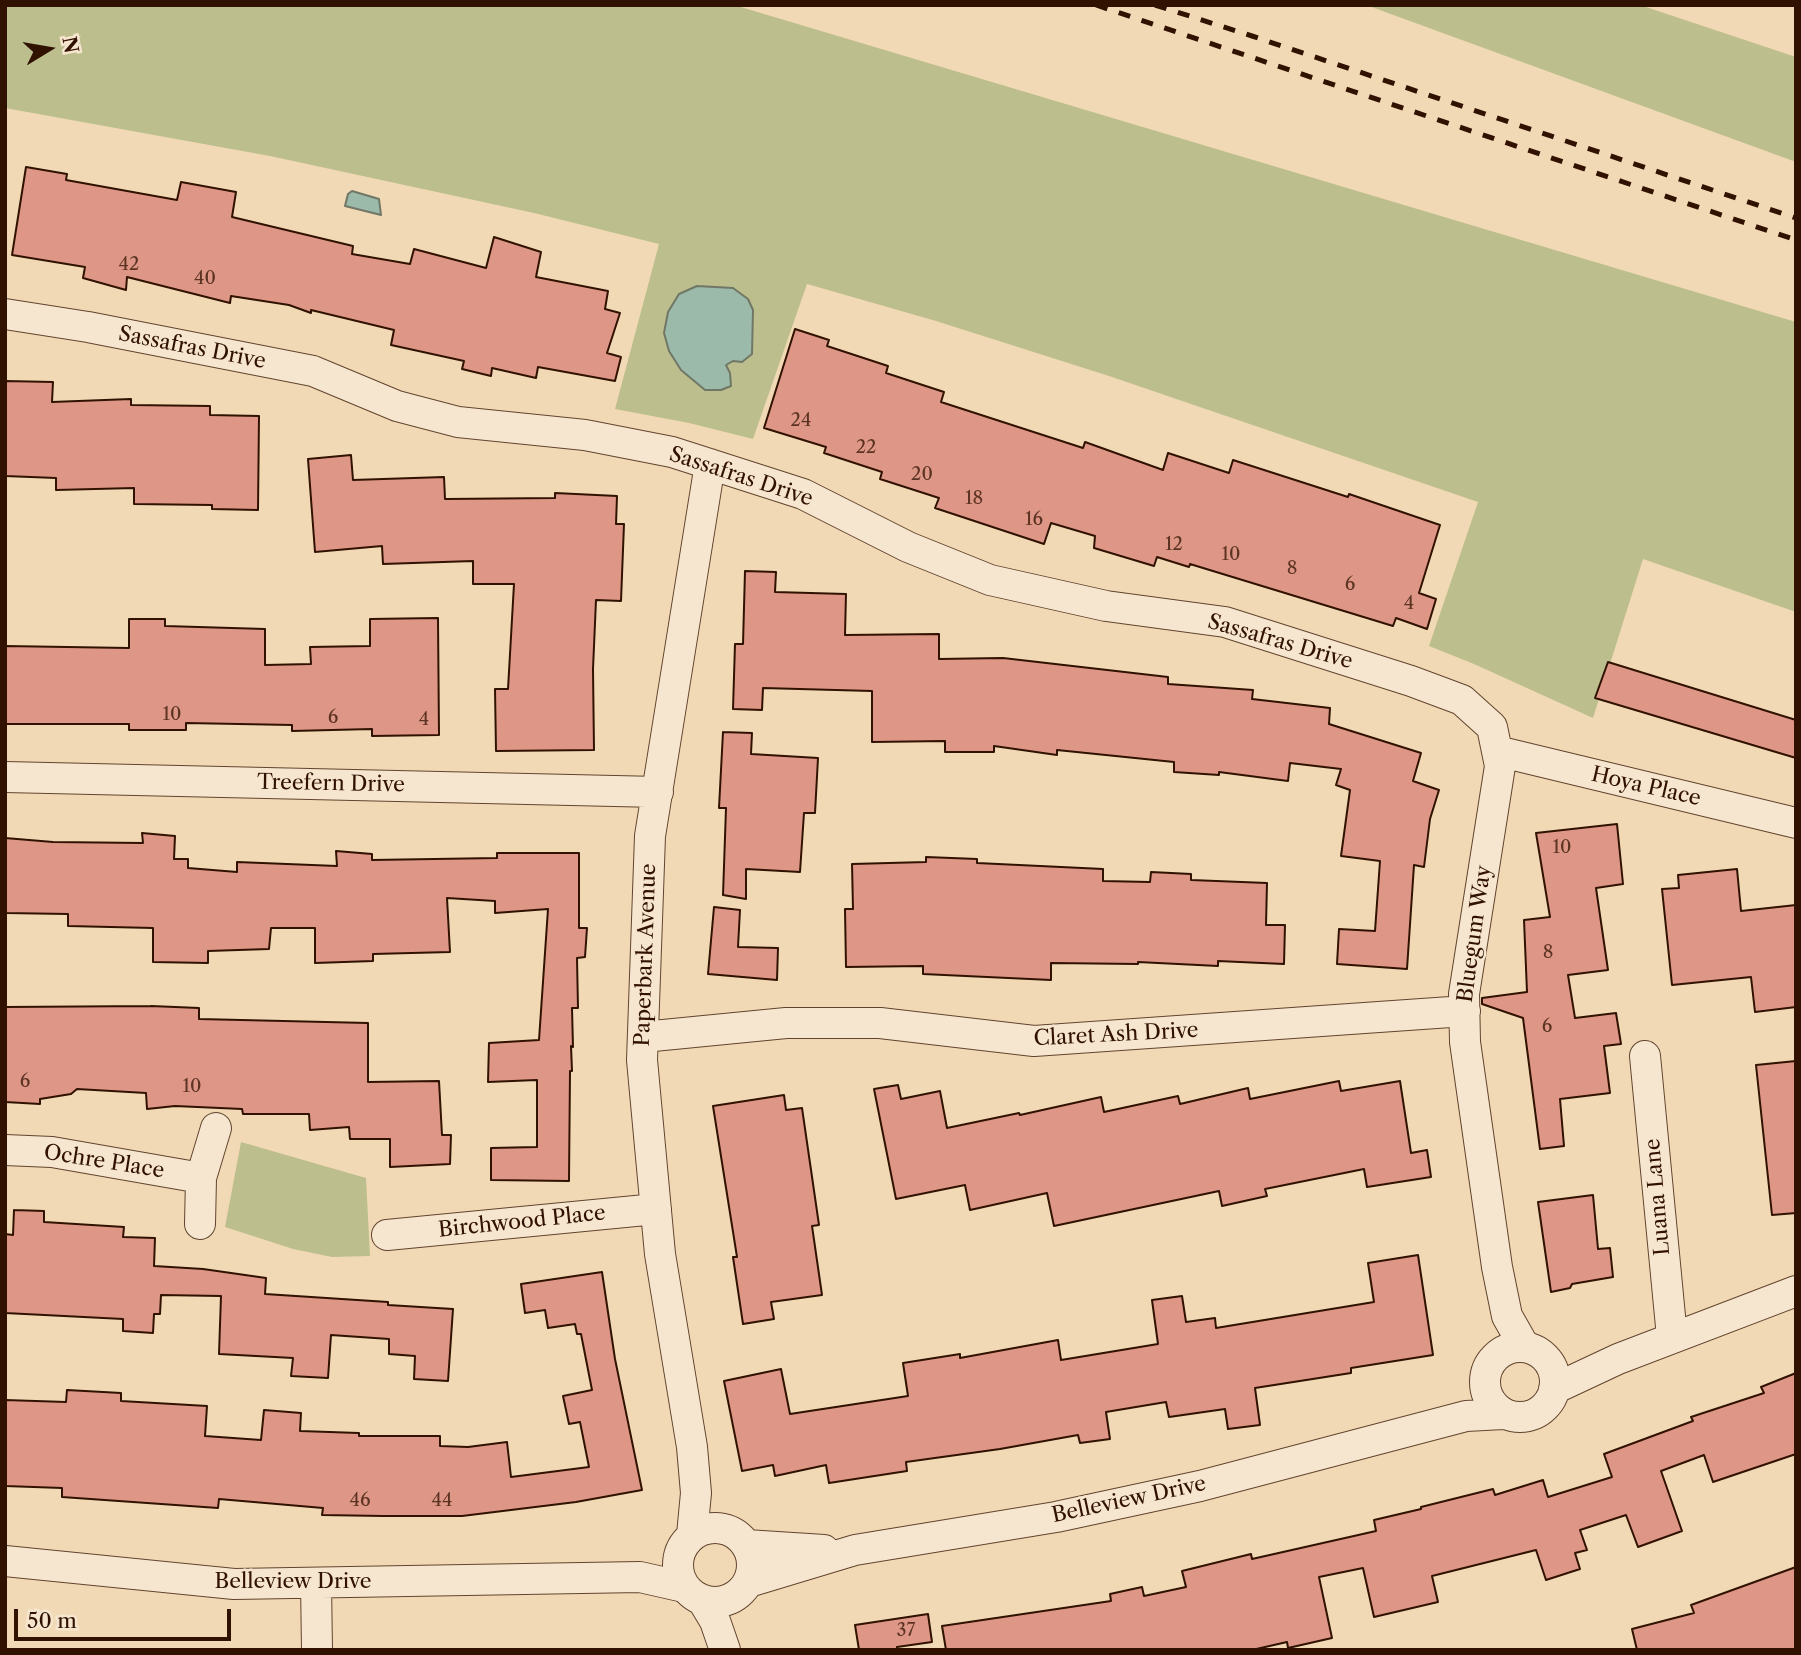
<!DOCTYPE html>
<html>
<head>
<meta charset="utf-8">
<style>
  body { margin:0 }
  #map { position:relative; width:1801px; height:1655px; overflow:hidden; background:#f2d9b5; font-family:"Libre Caslon Text",serif }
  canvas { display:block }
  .frame { position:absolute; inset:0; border:7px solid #311201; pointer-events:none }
  .north { position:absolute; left:14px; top:14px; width:70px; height:70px; -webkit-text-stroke:5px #f7e6cf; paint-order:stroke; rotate:79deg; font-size:19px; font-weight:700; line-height:28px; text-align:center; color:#311201 }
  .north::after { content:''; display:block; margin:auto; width:24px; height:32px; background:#311201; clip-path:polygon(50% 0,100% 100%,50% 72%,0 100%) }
  .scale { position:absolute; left:14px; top:1609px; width:217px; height:32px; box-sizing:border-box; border:4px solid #311201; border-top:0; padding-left:9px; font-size:21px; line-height:24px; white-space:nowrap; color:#311201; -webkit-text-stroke:5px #f7e6cf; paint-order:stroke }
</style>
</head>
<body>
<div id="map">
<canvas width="1801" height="1655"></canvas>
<div class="frame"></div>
<div class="north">N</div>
<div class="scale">50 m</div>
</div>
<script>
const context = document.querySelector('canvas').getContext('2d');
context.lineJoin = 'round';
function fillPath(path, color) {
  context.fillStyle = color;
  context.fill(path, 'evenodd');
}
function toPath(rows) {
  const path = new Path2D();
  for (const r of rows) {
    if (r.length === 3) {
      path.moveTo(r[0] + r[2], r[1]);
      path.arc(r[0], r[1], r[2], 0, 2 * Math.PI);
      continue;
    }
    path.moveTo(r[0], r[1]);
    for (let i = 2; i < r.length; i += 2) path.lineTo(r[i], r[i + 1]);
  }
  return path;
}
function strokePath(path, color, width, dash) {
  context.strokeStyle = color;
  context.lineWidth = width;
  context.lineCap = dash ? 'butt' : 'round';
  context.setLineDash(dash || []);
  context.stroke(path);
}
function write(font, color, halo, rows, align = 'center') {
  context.font = font + ' "Libre Caslon Text",serif';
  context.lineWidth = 5;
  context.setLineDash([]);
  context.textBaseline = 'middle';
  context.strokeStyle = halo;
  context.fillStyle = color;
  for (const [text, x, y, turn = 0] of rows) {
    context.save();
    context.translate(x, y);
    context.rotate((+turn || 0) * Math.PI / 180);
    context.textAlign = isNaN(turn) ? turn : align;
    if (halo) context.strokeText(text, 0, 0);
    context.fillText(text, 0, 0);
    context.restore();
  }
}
fillPath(toPath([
  [5,5,734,5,1796,322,1796,612,1643,559,1593,718,1474,664,1429,646,1478,502,1109,376,936,321,807,284,753,439,689,423,615,409,659,244,534,213,270,156,5,108],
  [1366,5,1640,5,1796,57,1796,162],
  [241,1142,366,1178,370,1256,332,1257,293,1249,225,1227]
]), '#bcbf8d');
const water = toPath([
  [352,191,379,199,381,215,345,206,348,194,352,191],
  [697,286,733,288,748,299,753,310,752,354,742,362,733,361,726,365,730,373,731,386,721,390,705,390,681,370,669,351,664,333,668,312,679,294,697,286]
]);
fillPath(water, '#9cbaaa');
strokePath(water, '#717766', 2);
const building = toPath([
  [26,167,67,174,66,180,177,200,181,182,236,192,232,217,353,246,352,254,410,264,414,249,486,268,494,237,541,252,536,277,608,291,605,309,620,313,607,353,621,357,615,381,538,367,536,378,492,368,491,376,462,369,464,361,391,345,394,330,311,310,311,313,289,305,231,296,230,303,127,277,126,290,83,278,85,267,12,255,26,167],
  [795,329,829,340,827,346,888,366,886,373,944,392,941,402,1083,448,1085,442,1163,470,1168,453,1229,473,1233,460,1348,497,1349,494,1440,525,1419,593,1436,599,1427,629,1396,618,1393,626,1190,564,1189,567,1157,557,1154,566,1094,548,1095,536,1051,523,1044,544,935,508,939,498,880,479,882,472,824,453,826,447,764,428,795,329],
  [5,381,53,382,52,402,131,399,131,405,210,406,210,415,259,416,258,510,212,509,212,505,134,504,134,488,56,490,56,478,5,476,5,381],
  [351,455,353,480,444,477,445,499,555,498,555,493,617,496,616,524,624,524,621,601,596,600,593,669,594,750,496,751,495,689,508,689,514,584,473,584,473,561,383,564,382,546,315,552,308,459,351,455],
  [745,571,776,572,775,592,846,594,845,635,939,634,939,659,1003,658,1168,677,1168,684,1253,690,1252,699,1330,708,1329,724,1421,753,1413,781,1439,790,1430,819,1424,867,1414,865,1407,969,1337,964,1339,929,1375,931,1380,861,1341,856,1350,790,1336,785,1341,769,1290,763,1288,781,1219,772,1219,775,1174,772,1174,762,1057,750,1057,755,994,746,994,752,945,752,945,741,872,742,872,691,763,688,762,710,733,709,735,644,743,644,745,571],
  [438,618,439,735,372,736,372,729,292,731,292,725,186,723,186,730,129,730,129,724,5,724,5,646,129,648,129,619,165,619,165,626,265,629,265,665,311,664,310,647,370,646,370,619,438,618],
  [1608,662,1796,720,1796,758,1595,698,1608,662],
  [723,732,752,733,751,754,818,758,815,813,804,813,800,872,746,869,746,899,723,895,726,808,719,808,723,732],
  [1617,824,1623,884,1596,888,1608,970,1568,975,1575,1018,1616,1013,1621,1044,1604,1046,1610,1093,1560,1099,1564,1146,1540,1149,1523,1018,1482,1004,1482,998,1527,992,1524,920,1550,917,1536,833,1617,824],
  [142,833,175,836,174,859,188,859,188,868,237,872,237,862,337,866,336,851,372,854,372,860,497,858,497,853,579,853,579,928,587,928,585,957,577,958,578,1008,572,1008,573,1047,571,1046,572,1071,570,1071,569,1181,491,1180,491,1148,537,1147,537,1080,488,1082,489,1043,539,1040,548,909,495,913,495,901,447,898,450,952,373,954,373,961,315,963,315,928,271,928,269,949,208,951,208,963,153,962,153,928,68,926,68,914,5,913,5,838,53,842,143,843,142,833],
  [926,857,977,859,977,863,1103,869,1103,881,1150,882,1151,872,1191,874,1191,880,1267,883,1266,925,1285,925,1284,964,1218,961,1218,966,1138,962,1138,964,1051,963,1051,980,923,974,923,966,846,967,845,909,853,909,852,864,926,862,926,857],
  [1737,869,1741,911,1796,905,1796,1007,1755,1012,1751,977,1672,985,1662,889,1679,888,1678,875,1737,869],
  [714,907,740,910,738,947,778,948,777,980,708,974,714,907],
  [151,1006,199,1008,199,1019,368,1023,368,1082,439,1081,442,1135,451,1135,450,1164,390,1167,390,1139,350,1139,349,1127,310,1130,309,1114,243,1114,242,1109,175,1106,147,1109,146,1093,77,1089,71,1094,40,1099,40,1104,5,1102,5,1007,151,1006],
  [1796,1061,1796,1213,1772,1215,1756,1065,1796,1061],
  [1339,1081,1341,1091,1400,1081,1411,1153,1427,1150,1431,1177,1367,1187,1364,1169,1265,1189,1267,1196,1222,1206,1219,1191,1054,1226,1047,1193,970,1210,965,1185,896,1199,874,1089,898,1085,901,1099,940,1091,947,1128,1019,1113,1020,1115,1101,1097,1104,1112,1178,1096,1180,1104,1248,1088,1250,1099,1339,1081],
  [784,1095,786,1110,802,1108,819,1225,812,1226,822,1295,771,1302,774,1319,743,1324,733,1257,737,1257,713,1106,784,1095],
  [1593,1195,1598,1249,1610,1248,1613,1277,1572,1284,1570,1288,1551,1292,1538,1202,1593,1195],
  [14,1210,44,1211,44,1222,124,1227,123,1237,155,1238,154,1266,203,1269,266,1278,265,1294,388,1302,388,1305,453,1309,448,1381,414,1379,415,1356,389,1354,389,1339,331,1335,328,1378,291,1376,293,1358,219,1354,221,1296,161,1295,160,1314,154,1314,153,1333,123,1331,123,1319,5,1313,5,1234,13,1235,14,1210],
  [1418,1255,1433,1355,1351,1368,1351,1373,1255,1388,1260,1425,1228,1429,1225,1409,1169,1417,1166,1402,1106,1412,1110,1439,1080,1443,1078,1435,1000,1449,906,1462,907,1471,829,1483,826,1465,775,1476,773,1465,742,1471,724,1381,781,1369,790,1414,908,1396,903,1363,960,1354,960,1358,1058,1340,1061,1360,1158,1344,1152,1300,1182,1296,1186,1322,1215,1318,1216,1328,1374,1302,1368,1263,1418,1255],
  [602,1272,615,1359,642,1490,576,1502,462,1516,383,1516,322,1515,323,1508,219,1499,218,1508,62,1497,62,1488,5,1486,5,1400,66,1402,67,1390,121,1393,121,1401,207,1406,205,1436,261,1440,264,1410,301,1413,300,1431,359,1433,359,1436,440,1436,440,1446,468,1447,507,1442,511,1477,589,1467,580,1422,569,1424,563,1396,592,1390,581,1334,577,1334,575,1324,548,1328,545,1310,525,1313,521,1284,602,1272],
  [1796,1373,1796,1454,1713,1482,1704,1455,1661,1471,1682,1531,1638,1547,1626,1515,1580,1530,1587,1550,1575,1553,1580,1569,1546,1580,1536,1550,1432,1576,1438,1602,1374,1617,1363,1568,1319,1577,1332,1638,1288,1648,1287,1642,1252,1650,946,1650,942,1626,1111,1601,1110,1594,1142,1587,1144,1596,1186,1587,1182,1571,1251,1554,1252,1559,1376,1531,1374,1520,1421,1509,1421,1507,1493,1489,1495,1495,1543,1480,1548,1497,1612,1477,1604,1454,1693,1421,1691,1417,1764,1393,1761,1387,1796,1373],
  [1796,1567,1796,1650,1637,1650,1632,1629,1694,1613,1691,1605,1796,1567],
  [928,1614,932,1642,897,1647,897,1650,859,1650,855,1625,928,1614]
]);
fillPath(building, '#de9787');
strokePath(building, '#311201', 2);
const minor = toPath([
  [5,314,88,327,313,371,397,406,458,422,585,435,672,452,803,494,908,547,990,580,1106,606,1225,622,1411,681,1462,700,1492,727,1500,766,1464,994,1465,1042,1497,1267,1507,1316,1524,1346],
  [1497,751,1796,823],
  [5,777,658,792],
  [643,1037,786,1023,880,1023,1034,1041,1465,1011],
  [1645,1056,1672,1337],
  [5,1150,52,1152,201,1178],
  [200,1224,201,1178,216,1128],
  [387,1235,656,1209],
  [1520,1382,35],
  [1554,1389,1618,1359,1796,1291],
  [715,1565,37],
  [692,1535,696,1493,692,1447,660,1254,642,1060,650,836,710,464],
  [746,1545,824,1550],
  [5,1561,234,1584,640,1577,684,1587],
  [749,1582,855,1550,1056,1517,1200,1486,1466,1416,1503,1414],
  [316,1583,317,1650],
  [703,1601,715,1621,725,1650]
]);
strokePath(minor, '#61442e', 32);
strokePath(minor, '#f7e6cf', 30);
strokePath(toPath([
  [1096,5,1796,240],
  [1155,5,1252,36,1796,218]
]), '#311201', 5, [12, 12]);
write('18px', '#5c3322', null, [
  ["42",129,265],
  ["40",205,279],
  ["24",801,421],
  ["22",866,448],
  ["20",922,475],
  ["18",974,499],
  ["16",1034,520],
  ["12",1174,545],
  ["10",1231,555],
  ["8",1292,569],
  ["6",1350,585],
  ["4",1409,604],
  ["10",172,715],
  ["6",333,718],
  ["4",424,720],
  ["10",1562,848],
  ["8",1548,953],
  ["6",1547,1027],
  ["6",25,1082],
  ["10",192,1087],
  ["46",360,1501],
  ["44",442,1501],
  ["37",906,1631]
]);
write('21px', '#311201', '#f7e6cf', [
  ["Sassafras Drive",192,348,11],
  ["Sassafras Drive",741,477,18],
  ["Sassafras Drive",1280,642,16],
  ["Treefern Drive",331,784,1],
  ["Hoya Place",1646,787,13],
  ["Bluegum Way",1475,934,-82],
  ["Paperbark Avenue",646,955,-88],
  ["Claret Ash Drive",1116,1035,-3],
  ["Ochre Place",104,1162,9],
  ["Luana Lane",1658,1197,-95],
  ["Birchwood Place",522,1222,-6],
  ["Belleview Drive",1129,1500,-12],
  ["Belleview Drive",293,1582]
]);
</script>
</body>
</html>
